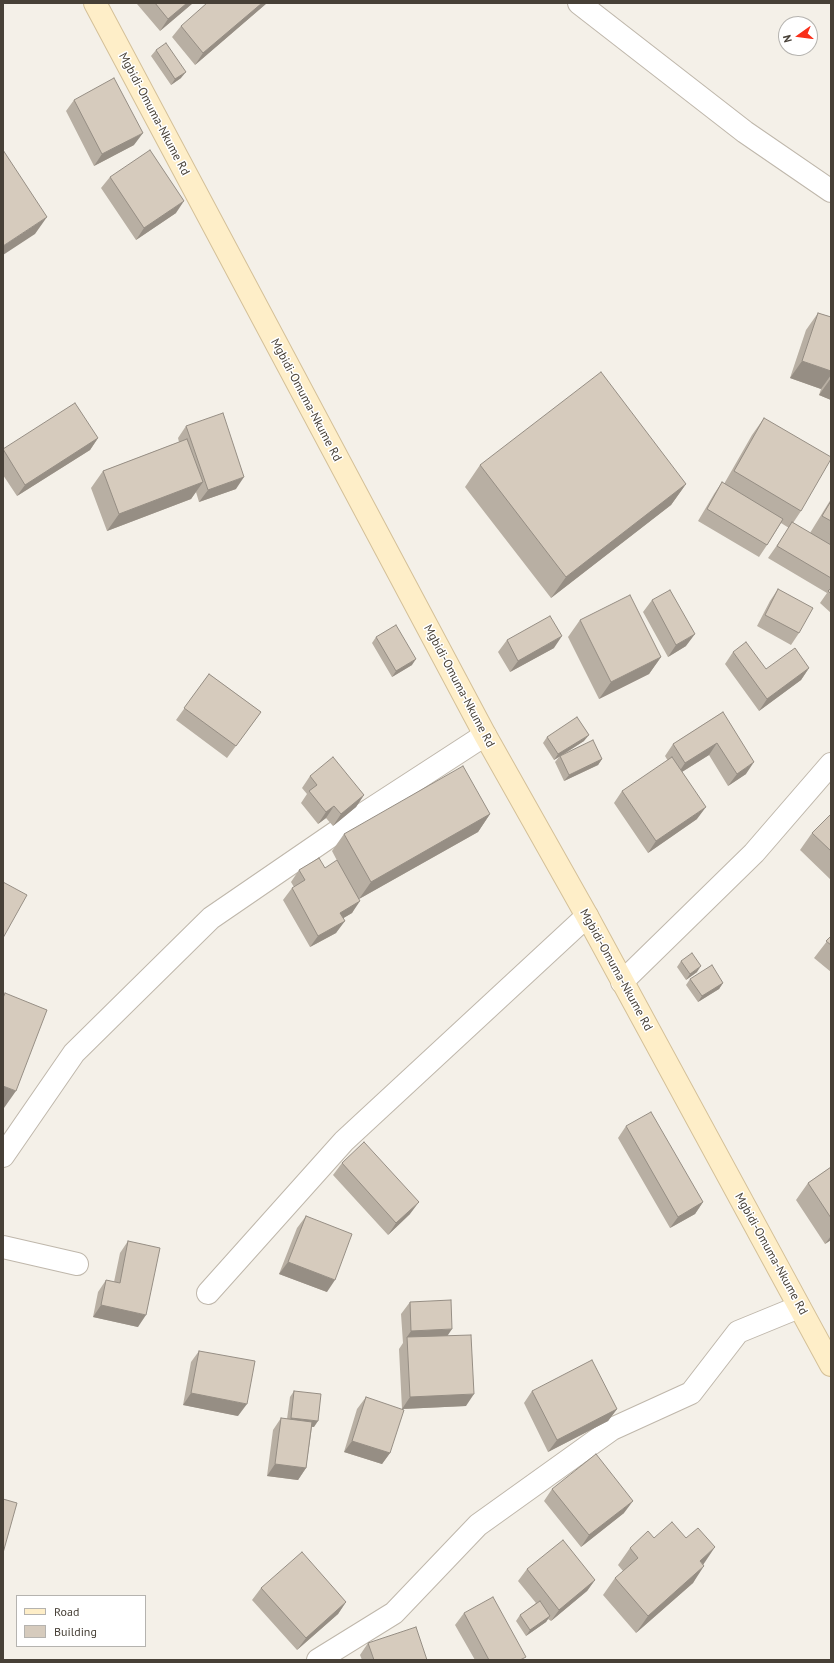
<!DOCTYPE html>
<html>
<head>
<meta charset="utf-8">
<style>
  body { margin:0 }
  #map { position:relative; width:834px; height:1663px; overflow:hidden; background:#f4f0e8; font-family:"PT Sans",sans-serif }
  canvas { display:block }
  .frame { position:absolute; inset:0; border:4px solid #474037; pointer-events:none }
  .legend { position:absolute; left:16px; top:1595px; width:130px; height:52px; box-sizing:border-box; background:#fff; border:1px solid #b5b3af; margin:0; padding:5px 7px; list-style:none; font-size:12px; color:#474037 }
  .legend li { display:flex; align-items:center; gap:8px; height:20px }
  .legend b { width:20px; border:1px solid #b5b3af }
  .north { position:absolute; left:778px; top:16px; width:40px; height:40px; box-sizing:border-box; background:#fff; border:1px solid #b5b3af; border-radius:50%; rotate:256deg; font-size:11px; font-weight:700; line-height:16px; text-align:center; color:#474037 }
  .north::after { content:''; display:block; margin:auto; width:14px; height:18px; background:#f92f1a; clip-path:polygon(50% 0,100% 100%,50% 72%,0 100%) }
</style>
</head>
<body>
<div id="map">
<canvas width="834" height="1663"></canvas>
<div class="frame"></div>
<ul class="legend">
<li><b style="height:5px;background:#feeec8"></b>Road</li>
<li><b style="height:11px;background:#d6cbbd"></b>Building</li>
</ul>
<div class="north">N</div>
</div>
<script>
const context = document.querySelector('canvas').getContext('2d');
context.lineJoin = 'round';
function toPath(rows) {
  const path = new Path2D();
  for (const r of rows) {
    path.moveTo(r[0], r[1]);
    for (let i = 2; i < r.length; i += 2) path.lineTo(r[i], r[i + 1]);
  }
  return path;
}
function strokePath(path, color, width, dash) {
  context.strokeStyle = color;
  context.lineWidth = width;
  context.lineCap = dash ? 'butt' : 'round';
  context.setLineDash(dash || []);
  context.stroke(path);
}
function fillPath(path, color) {
  context.fillStyle = color;
  context.fill(path, 'evenodd');
}
function write(font, color, halo, rows, align = 'center') {
  context.font = font + ' "PT Sans",sans-serif';
  context.lineWidth = 3;
  context.setLineDash([]);
  context.textBaseline = 'middle';
  context.strokeStyle = halo;
  context.fillStyle = color;
  for (const [text, x, y, turn = 0] of rows) {
    context.save();
    context.translate(x, y);
    context.rotate((+turn || 0) * Math.PI / 180);
    context.textAlign = isNaN(turn) ? turn : align;
    if (halo) context.strokeText(text, 0, 0);
    context.fillText(text, 0, 0);
    context.restore();
  }
}
const street = toPath([
  [579,3,745,132,831,191],
  [622,982,754,853,831,764],
  [3,1156,74,1053,211,918,351,822,485,735],
  [3,1247,77,1264],
  [208,1293,344,1141,587,916],
  [318,1660,394,1613,478,1525,612,1429,691,1393,738,1332,799,1307]
]);
const secondary = toPath([
  [95,3,485,735,587,916,831,1365]
]);
strokePath(street, '#bfb7ab', 24);
strokePath(secondary, '#d4c098', 24);
strokePath(street, '#fff', 22);
strokePath(secondary, '#feeec8', 22);
fillPath(toPath([
  [138,3,193,3,160,31,137,4],
  [267,3,195,65,172,37,181,26],
  [156,50,181,78,171,85,151,56],
  [74,100,134,145,94,166,66,111],
  [110,177,176,213,136,240,101,188],
  [818,313,831,317,831,400,819,395,821,389,790,378,806,330],
  [764,418,801,511,793,523,810,533,831,499,831,613,820,603,827,593,768,558,789,528,781,523,767,545,759,557,698,521,714,494,722,482,724,484,752,435],
  [186,426,236,489,199,502,196,492,191,499,107,531,91,488,103,471,179,442,178,438],
  [98,438,90,450,17,496,3,475,3,449],
  [480,465,686,484,671,505,551,598,465,487],
  [778,589,799,633,791,645,757,626,770,601],
  [652,600,686,646,668,657,643,612],
  [580,620,661,657,649,674,599,699,568,637],
  [376,637,412,665,392,677,372,643],
  [507,640,554,648,510,672,498,652],
  [733,652,766,669,809,668,801,680,759,711,725,664],
  [209,674,261,712,227,758,176,720],
  [723,712,746,774,728,786,709,755,682,772,697,819,648,853,614,803,622,791,668,761,665,756,673,744],
  [547,737,584,741,561,756,602,759,598,765,564,781,555,762,559,757,554,760,543,743],
  [310,776,364,795,356,807,333,826,326,818,318,824,301,803,307,794,302,788],
  [490,814,478,832,359,899,352,913,343,918,336,933,310,947,283,900,292,888,294,887,291,882,299,870,325,868,342,870,332,851,344,834],
  [831,814,831,880,800,850,812,833],
  [831,936,831,972,814,958],
  [681,961,697,972,686,980,677,967],
  [690,979,723,983,719,989,698,1002,686,985],
  [626,1126,703,1202,695,1214,670,1228,618,1138],
  [342,1163,410,1214,388,1235,333,1175],
  [831,1167,831,1240,825,1244,796,1200,808,1183],
  [306,1216,327,1292,279,1274,297,1228],
  [128,1241,138,1327,93,1317,98,1292,106,1280,114,1282,120,1253],
  [410,1302,448,1336,466,1406,402,1409,399,1349,403,1343,401,1314],
  [199,1351,238,1416,183,1405,191,1362],
  [294,1391,314,1427,312,1427,306,1468,298,1480,267,1476,273,1430,281,1418,287,1419,290,1397],
  [532,1391,617,1409,608,1421,548,1452,524,1403],
  [366,1397,390,1453,382,1464,344,1452,357,1409],
  [552,1489,624,1513,581,1547,544,1501],
  [654,1538,703,1564,693,1583,636,1633,603,1595,615,1578,623,1571,618,1565,630,1548],
  [527,1569,595,1580,587,1591,551,1621,548,1619,546,1622,526,1636,516,1621,520,1615,536,1603,518,1581],
  [261,1588,346,1602,338,1614,297,1650,252,1600],
  [464,1613,524,1660,475,1660,455,1625],
  [368,1643,427,1660,362,1660,360,1655]
]), '#b8afa3');
fillPath(toPath([
  [187,3,193,3,160,31,168,19],
  [262,3,267,3,195,65,203,53],
  [186,72,181,78,171,85,175,79],
  [143,133,134,145,94,166,102,154],
  [184,201,176,213,136,240,144,228],
  [47,217,35,234,3,255,3,246],
  [802,361,831,371,831,375,821,389,790,378],
  [831,378,831,400,819,395],
  [98,438,90,450,17,496,25,485],
  [244,477,236,489,199,502,208,490],
  [203,482,191,499,107,531,119,514],
  [686,484,671,505,551,598,566,577],
  [695,634,686,646,668,657,676,645],
  [562,636,554,648,510,672,518,661],
  [661,657,649,674,599,699,611,682],
  [416,659,412,665,392,677,396,671],
  [809,668,801,680,759,711,767,699],
  [589,735,584,741,554,760,558,754],
  [717,743,709,755,677,775,685,763],
  [602,759,598,765,564,781,569,775],
  [754,762,746,774,728,786,737,774],
  [364,795,356,807,333,826,341,814],
  [334,806,326,818,318,824,326,812],
  [706,807,697,819,648,853,656,841],
  [490,814,478,832,359,899,371,882],
  [360,901,352,913,332,925,340,913],
  [345,921,336,933,310,947,318,936],
  [701,966,697,972,686,980,690,974],
  [723,983,719,989,698,1002,702,996],
  [3,1086,16,1091,4,1108,3,1108],
  [419,1202,410,1214,388,1235,396,1223],
  [703,1202,695,1214,670,1228,678,1217],
  [831,1236,831,1240,825,1244],
  [288,1262,335,1280,327,1292,279,1274],
  [101,1305,146,1315,138,1327,93,1317],
  [452,1329,444,1341,407,1337,403,1343,411,1331],
  [191,1393,247,1404,238,1416,183,1405],
  [474,1394,466,1406,402,1409,410,1397],
  [617,1409,608,1421,548,1452,557,1440],
  [291,1418,318,1421,314,1427,287,1424],
  [352,1441,390,1453,382,1464,344,1452],
  [275,1464,306,1468,298,1480,267,1476],
  [633,1501,624,1513,581,1547,589,1535],
  [715,1547,703,1565,700,1561],
  [704,1566,693,1583,636,1633,648,1616],
  [595,1580,587,1591,551,1621,559,1610],
  [346,1602,338,1614,297,1650,306,1638],
  [550,1616,546,1622,526,1636,530,1630]
]), '#968e84');
const building = toPath([
  [155,3,187,3,168,19,155,3],
  [207,3,262,3,203,53,181,26,207,3],
  [166,43,186,72,175,79,156,50,166,43],
  [114,78,143,133,102,154,74,100,114,78],
  [3,150,47,217,3,246,3,150],
  [150,150,184,201,144,228,110,177,150,150],
  [818,313,831,317,831,371,802,361,818,313],
  [601,372,686,484,566,577,480,465,601,372],
  [75,403,98,438,25,485,3,449,75,403],
  [223,413,244,477,208,490,186,426,223,413],
  [764,418,831,457,831,459,801,511,734,471,764,418],
  [187,439,203,482,119,514,103,471,187,439],
  [722,482,783,519,767,545,707,509,722,482],
  [831,501,831,521,822,516,831,501],
  [792,522,831,545,831,578,777,546,792,522],
  [831,588,831,594,828,591,831,588],
  [778,589,813,608,799,633,765,615,778,589],
  [670,590,695,634,676,645,652,600,670,590],
  [630,595,661,657,611,682,580,620,630,595],
  [550,616,562,636,518,661,507,640,550,616],
  [396,625,416,659,396,671,376,637,396,625],
  [746,642,766,669,795,648,809,668,767,699,733,652,746,642],
  [209,674,261,712,236,746,184,708,209,674],
  [723,712,754,762,737,774,717,743,685,763,673,744,723,712],
  [577,717,589,735,558,754,547,737,577,717],
  [593,740,602,759,569,775,560,756,593,740],
  [333,757,364,795,341,814,334,806,326,812,309,791,317,785,310,776,333,757],
  [672,757,706,807,656,841,622,791,672,757],
  [463,766,490,814,371,882,344,834,463,766],
  [831,814,831,851,812,833,831,814],
  [319,858,325,868,337,860,360,901,340,913,345,921,318,936,292,888,305,880,299,870,319,858],
  [3,882,27,895,3,938,3,882],
  [831,936,831,945,826,941,831,936],
  [692,953,701,966,690,974,681,961,692,953],
  [712,965,723,983,702,996,690,979,712,965],
  [5,993,47,1010,16,1091,3,1086,3,998,5,993],
  [651,1112,703,1202,678,1217,626,1126,651,1112],
  [364,1142,419,1202,396,1223,342,1163,364,1142],
  [831,1167,831,1218,808,1183,831,1167],
  [306,1216,352,1234,335,1280,288,1262,306,1216],
  [128,1241,160,1248,146,1315,101,1305,106,1280,120,1283,128,1241],
  [451,1300,452,1329,411,1331,410,1302,451,1300],
  [471,1335,474,1394,410,1397,407,1337,471,1335],
  [199,1351,255,1361,247,1404,191,1393,199,1351],
  [592,1360,617,1409,557,1440,532,1391,592,1360],
  [294,1391,321,1394,318,1421,291,1418,294,1391],
  [366,1397,404,1410,390,1453,352,1441,366,1397],
  [281,1418,312,1422,306,1468,275,1464,281,1418],
  [596,1454,633,1501,589,1535,552,1489,596,1454],
  [3,1499,17,1503,3,1553,3,1499],
  [672,1522,686,1538,698,1528,715,1547,700,1561,704,1566,648,1616,615,1578,638,1558,630,1548,648,1531,654,1538,672,1522],
  [563,1540,595,1580,559,1610,527,1569,563,1540],
  [302,1552,346,1602,306,1638,261,1588,302,1552],
  [493,1597,526,1657,520,1660,489,1660,464,1613,493,1597],
  [540,1601,550,1616,530,1630,520,1615,540,1601],
  [416,1627,427,1660,374,1660,368,1643,416,1627]
]);
fillPath(building, '#d6cbbd');
strokePath(building, '#968e84', 1);
write('12px', '#474037', '#fff', [
  ["Mgbidi-Omuma-Nkume Rd",154,114,62],
  ["Mgbidi-Omuma-Nkume Rd",306,400,62],
  ["Mgbidi-Omuma-Nkume Rd",459,686,62],
  ["Mgbidi-Omuma-Nkume Rd",616,970,61],
  ["Mgbidi-Omuma-Nkume Rd",771,1254,61]
]);
</script>
</body>
</html>
